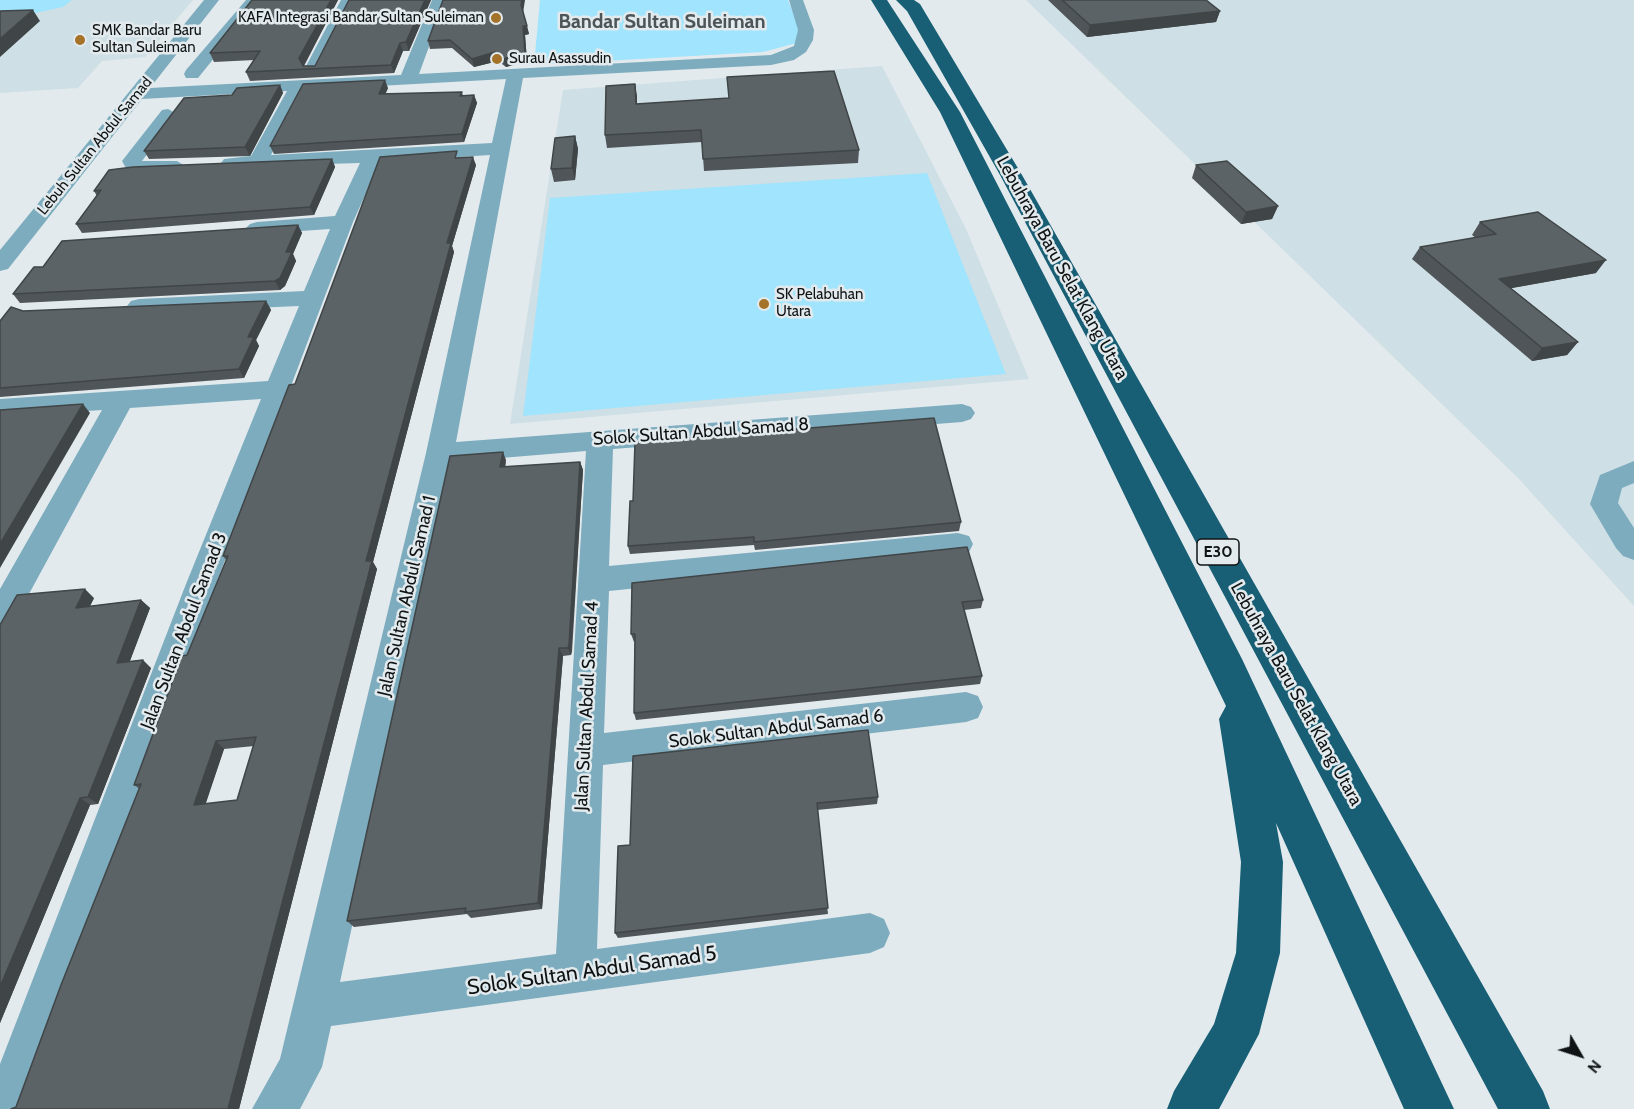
<!DOCTYPE html>
<html>
<head>
<meta charset="utf-8">
<style>
  body { margin:0 }
  #map { position:relative; width:1634px; height:1109px; overflow:hidden; background:#e2eaed; font-family:Cabin,sans-serif }
  canvas { display:block }
  .north { position:absolute; left:1550px; top:1025px; width:60px; height:60px; -webkit-text-stroke:4px #e2eaed; paint-order:stroke; rotate:129deg; font-size:16px; font-weight:700; line-height:24px; text-align:center; color:#101314 }
  .north::after { content:''; display:block; margin:auto; width:21px; height:27px; background:#101314; clip-path:polygon(50% 0,100% 100%,50% 72%,0 100%) }
</style>
</head>
<body>
<div id="map">
<canvas width="1634" height="1109"></canvas>
<div class="north">N</div>
</div>
<script>
const context = document.querySelector('canvas').getContext('2d');
context.lineJoin = 'round';
function fillPath(path, color) {
  context.fillStyle = color;
  context.fill(path, 'evenodd');
}
function toPath(rows) {
  const path = new Path2D();
  for (const r of rows) {
    path.moveTo(r[0], r[1]);
    for (let i = 2; i < r.length; i += 2) path.lineTo(r[i], r[i + 1]);
  }
  return path;
}
function strokePath(path, color, width, dash) {
  context.strokeStyle = color;
  context.lineWidth = width;
  context.lineCap = dash ? 'butt' : 'round';
  context.setLineDash(dash || []);
  context.stroke(path);
}
function write(font, color, halo, rows, align = 'center') {
  context.font = font + ' Cabin,sans-serif';
  context.lineWidth = 5;
  context.setLineDash([]);
  context.textBaseline = 'middle';
  context.strokeStyle = halo;
  context.fillStyle = color;
  for (const [text, x, y, turn = 0] of rows) {
    context.save();
    context.translate(x, y);
    context.rotate((+turn || 0) * Math.PI / 180);
    context.textAlign = isNaN(turn) ? turn : align;
    if (halo) context.strokeText(text, 0, 0);
    context.fillText(text, 0, 0);
    context.restore();
  }
}
fillPath(toPath([
  [0,0,193,0,145,57,102,61,78,88,0,93],
  [1026,0,1634,0,1634,606,1518,478],
  [882,66,966,229,1029,379,510,424,563,90]
]), '#cedfe5');
fillPath(toPath([
  [0,0,72,0,63,7,31,14,0,13],
  [540,0,788,0,801,33,797,43,763,52,534,65],
  [927,173,1006,374,523,416,550,198]
]), '#a1e4fd');
fillPath(toPath([
  [204,0,219,0,150,88,401,75,432,0,446,0,419,74,771,55,794,46,798,30,789,0,803,0,814,30,813,40,806,52,794,60,771,65,523,78,456,442,962,404,971,407,975,413,971,419,962,422,613,449,609,566,958,533,969,536,973,544,969,552,958,555,609,591,604,733,966,692,978,696,983,707,978,718,966,722,603,765,597,949,870,913,884,919,890,933,884,947,870,953,331,1026,322,1067,300,1109,252,1109,280,1059,426,453,490,155,380,162,353,222,216,584,28,1109,0,1109,0,1064,186,584,261,399,130,408,11,627,0,631,0,589,102,410,0,417,0,399,268,381,299,306,139,313,131,311,127,306,131,301,139,299,304,291,330,229,257,234,250,232,246,228,250,224,257,222,335,216,360,163,224,167,221,163,224,159,251,156,287,91,142,99,8,269,0,271,0,250,204,0],
  [506,79,492,143,271,155,305,90,506,79],
  [586,451,556,954,340,982,452,462,586,451],
  [246,0,261,0,198,78,186,78,184,74,186,70,246,0],
  [341,0,355,0,319,72,307,72,305,68,341,0],
  [168,109,177,114,142,161,177,161,187,167,177,173,141,175,127,170,122,161,162,110,168,109],
  [1634,461,1634,483,1622,488,1618,503,1634,528,1634,560,1623,556,1616,548,1590,504,1600,475,1634,461]
]), '#7dacbe');
fillPath(toPath([
  [871,0,887,0,960,112,1242,659,1454,1109,1404,1109,1276,823,1283,862,1280,953,1259,1034,1219,1109,1167,1109,1174,1091,1214,1024,1236,953,1241,862,1219,719,1226,706,940,112,871,0],
  [896,0,914,0,920,4,1022,175,1543,1091,1550,1109,1498,1109,1000,175,907,11,896,0]
]), '#185f75');
fillPath(toPath([
  [252,0,338,0,304,66,315,66,349,0,431,0,409,51,403,51,394,73,250,81,246,72,254,60,214,62,210,53],
  [1048,0,1206,0,1220,11,1216,22,1087,37],
  [523,13,529,34,525,35,527,61,506,67,498,61,474,67,452,48,430,49,428,41],
  [727,77,859,150,858,163,704,171,702,142,607,148,605,135,635,84,637,104,729,98],
  [280,85,283,93,250,156,149,159,144,151,232,95],
  [388,88,385,94,462,92,463,96,474,95,477,103,464,142,274,154,270,146],
  [575,136,578,149,575,180,554,182,551,169],
  [459,157,476,165,452,246,454,252,373,562,377,569,239,1109,11,1109,16,1107,140,789,134,785,226,560,223,556,295,384],
  [254,746,237,800,205,804,224,749],
  [332,159,335,167,314,215,82,233,76,224,97,196,94,191],
  [1196,165,1278,206,1272,219,1241,224,1192,178],
  [1480,222,1596,273,1511,288,1578,342,1567,355,1532,361,1412,259,1420,247,1476,238,1472,235],
  [298,225,302,233,293,254,296,261,285,286,280,290,20,303,13,294,43,267],
  [266,301,271,310,256,340,259,346,244,378,0,397,0,321,23,311],
  [506,460,505,467,580,462,583,470,572,652,571,655,563,656,542,909,471,918,467,914,354,927,347,921],
  [961,522,959,531,755,550,754,545,630,554,628,546],
  [94,598,90,606,141,600,150,608,130,661,151,668,98,804,90,805,0,1023,0,625],
  [983,600,981,608,964,610,982,676,980,684,636,720,634,713,635,642,634,642,631,634],
  [633,756,878,797,877,804,817,810,828,914,618,938,615,933,630,845]
]), '#4f5558');
fillPath(toPath([
  [331,0,338,0,303,67,299,58],
  [425,0,431,0,409,51,406,42],
  [522,0,525,0,523,13,521,5],
  [33,10,40,21,0,57,0,39],
  [1220,11,1216,22,1087,37,1090,25],
  [523,26,527,26,529,34,525,35,527,61,506,67,503,59],
  [400,43,403,51,394,73,391,65],
  [495,52,498,61,474,67,472,59],
  [385,80,388,88,382,102,379,94],
  [635,84,637,96,637,116,636,104],
  [280,85,283,93,250,156,245,147],
  [474,95,477,103,464,142,462,134],
  [575,136,578,149,575,180,572,168],
  [473,157,476,165,452,246,454,252,373,562,377,569,239,1109,228,1109,366,561,447,243],
  [332,159,335,167,314,215,310,207],
  [1278,206,1272,219,1241,224,1246,212],
  [298,225,302,233,293,254,296,261,285,286,280,290,275,281,286,252],
  [1606,260,1596,273,1490,292,1499,279],
  [266,301,271,310,256,340,259,346,244,378,239,369,248,337],
  [1578,342,1567,355,1532,361,1542,348],
  [83,404,90,413,0,568,0,544],
  [503,452,506,460,504,476,500,467],
  [580,462,583,470,571,655,568,648],
  [85,589,94,598,85,616,76,608],
  [141,600,150,608,126,671,117,663],
  [559,648,563,656,542,909,538,903],
  [143,660,151,668,98,804,88,797],
  [216,741,224,749,203,812,194,805],
  [80,798,90,805,0,1023,0,987]
]), '#404547');
const building = toPath([
  [252,0,331,0,299,58,303,66,315,66,349,0,425,0,406,42,400,43,391,65,246,72,260,51,210,53,252,0],
  [443,0,522,0,521,5,527,26,523,26,525,53,503,59,495,52,472,59,450,40,428,41,443,0],
  [1062,0,1206,0,1220,11,1090,25,1062,0],
  [33,10,0,39,0,11,33,10],
  [834,71,859,150,703,159,701,130,605,135,606,86,635,84,636,104,729,98,727,77,834,71],
  [385,80,379,94,462,92,460,96,474,95,462,134,270,146,303,84,385,80],
  [280,85,245,147,144,151,184,98,232,95,237,88,280,85],
  [575,136,572,168,551,169,555,138,575,136],
  [457,151,455,158,473,157,447,243,451,243,366,561,372,561,228,1109,11,1109,16,1107,61,985,141,784,134,785,182,656,187,655,228,556,223,556,289,385,295,384,380,157,457,151],
  [256,737,237,800,194,805,216,741,256,737],
  [332,159,310,207,76,224,101,190,94,191,109,170,133,167,332,159],
  [1227,161,1278,206,1246,212,1196,165,1227,161],
  [1538,212,1606,260,1499,279,1578,342,1542,348,1420,247,1496,234,1480,222,1538,212],
  [298,225,286,252,292,252,280,278,275,281,13,294,34,267,43,267,62,241,298,225],
  [266,301,248,337,254,337,239,369,0,388,0,321,11,307,23,311,266,301],
  [83,404,0,544,0,410,83,404],
  [934,418,961,522,754,542,754,537,628,546,630,501,633,501,635,442,934,418],
  [503,452,500,467,580,462,569,645,568,648,559,648,538,903,465,912,466,908,347,921,450,456,503,452],
  [967,547,983,600,962,602,982,676,634,713,635,634,631,634,632,583,967,547],
  [85,589,76,608,141,600,117,663,143,660,88,797,80,798,0,987,0,625,17,595,85,589],
  [868,730,878,797,817,803,828,908,615,933,618,846,630,845,633,756,868,730]
]);
fillPath(building, '#5c6366');
strokePath(building, '#404547', 1.5);
for (const [x, y, r, color] of [
  [496,18,6,"#a47329"],
  [80,40,6,"#a47329"],
  [497,59,6,"#a47329"],
  [764,304,6,"#a47329"]
]) {
  const dot = new Path2D();
  dot.arc(x, y, r, 0, 2 * Math.PI);
  context.fillStyle = color;
  context.fill(dot);
  strokePath(dot, '#e2eaed', 2);
}
write('15px', '#101314', '#e2eaed', [
  ["KAFA Integrasi Bandar Sultan Suleiman",484,18,"right"],
  ["SMK Bandar Baru",92,31],
  ["Sultan Suleiman",92,48],
  ["Surau Asassudin",509,59],
  ["SK Pelabuhan",776,295],
  ["Utara",776,312]
], 'left');
write('15px', '#101314', '#e2eaed', [
  ["Lebuh Sultan Abdul Samad",95,146,-51]
]);
for (const [x, y, w] of [
  [1218,552,42]
]) {
  const box = new Path2D();
  box.roundRect(x - w / 2, y - 13, w, 26, 4.5);
  context.fillStyle = '#e2eaed';
  context.fill(box);
  strokePath(box, '#101314', 1.5);
}
write('bold 16px', '#101314', null, [
  ["E30",1218,552]
]);
write('18px', '#101314', '#e2eaed', [
  ["Lebuhraya Baru Selat Klang Utara",1062,268,61],
  ["Solok Sultan Abdul Samad 8",701,432,-4],
  ["Jalan Sultan Abdul Samad 1",407,596,-77],
  ["Jalan Sultan Abdul Samad 3",184,631,-69],
  ["Lebuhraya Baru Selat Klang Utara",1296,694,61],
  ["Jalan Sultan Abdul Samad 4",587,706,-87],
  ["Solok Sultan Abdul Samad 6",776,729,-7]
]);
write('bold 20px', '#4e5558', '#e2eaed', [
  ["Bandar Sultan Suleiman",662,22]
]);
write('21px', '#101314', '#e2eaed', [
  ["Solok Sultan Abdul Samad 5",592,971,-8]
]);
</script>
</body>
</html>
